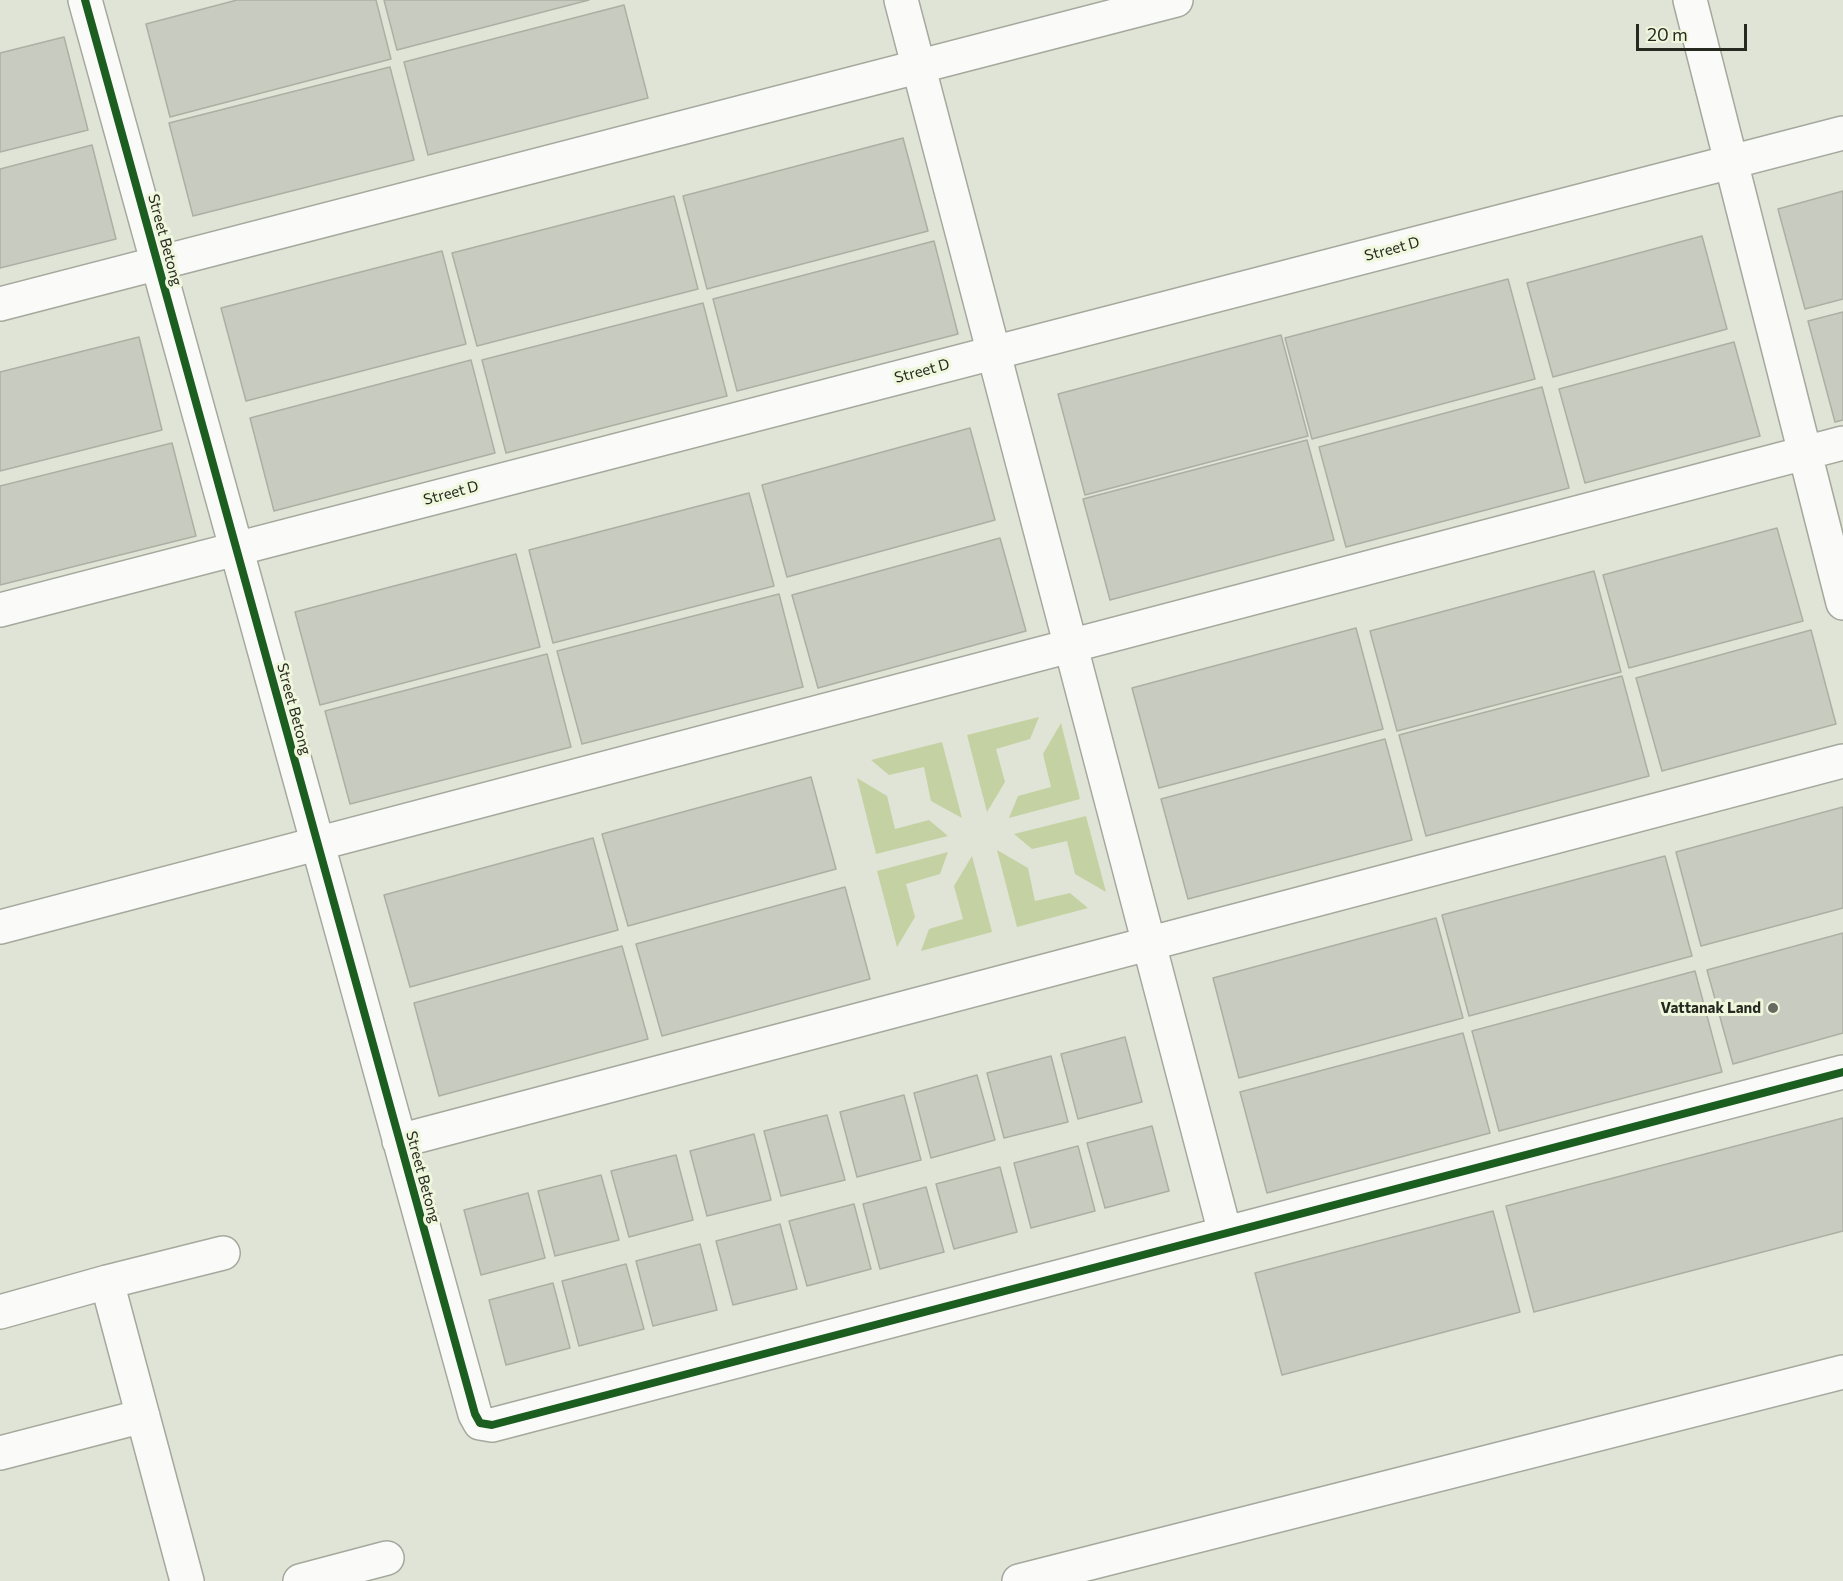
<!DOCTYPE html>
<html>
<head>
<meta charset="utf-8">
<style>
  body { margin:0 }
  #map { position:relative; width:1843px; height:1581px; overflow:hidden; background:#e0e4d6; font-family:Commissioner,sans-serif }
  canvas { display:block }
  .scale { position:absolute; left:1636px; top:24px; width:111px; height:27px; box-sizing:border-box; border:3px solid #262920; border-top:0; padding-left:8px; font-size:18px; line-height:21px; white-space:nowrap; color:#262920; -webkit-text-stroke:4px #eff7dd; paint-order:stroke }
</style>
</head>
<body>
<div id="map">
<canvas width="1843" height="1581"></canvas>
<div class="scale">20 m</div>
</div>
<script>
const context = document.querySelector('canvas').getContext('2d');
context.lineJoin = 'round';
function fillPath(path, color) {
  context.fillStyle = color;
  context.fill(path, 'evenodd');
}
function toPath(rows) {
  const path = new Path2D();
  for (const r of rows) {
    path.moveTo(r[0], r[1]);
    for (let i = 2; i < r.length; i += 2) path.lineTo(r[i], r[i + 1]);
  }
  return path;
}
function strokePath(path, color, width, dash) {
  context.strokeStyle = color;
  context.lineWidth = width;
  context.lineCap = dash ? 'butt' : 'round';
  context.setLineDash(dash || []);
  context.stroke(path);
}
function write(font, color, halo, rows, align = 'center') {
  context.font = font + ' Commissioner,sans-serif';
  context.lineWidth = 6;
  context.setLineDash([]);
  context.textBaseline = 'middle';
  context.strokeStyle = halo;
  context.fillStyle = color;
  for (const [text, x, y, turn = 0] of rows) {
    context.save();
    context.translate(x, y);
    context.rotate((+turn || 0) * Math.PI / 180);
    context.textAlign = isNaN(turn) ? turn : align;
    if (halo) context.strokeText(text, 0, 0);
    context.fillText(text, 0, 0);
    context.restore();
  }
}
fillPath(toPath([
  [1039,717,1030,739,996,749,1005,782,987,812,967,735],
  [1061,723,1080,799,1009,818,1018,796,1051,787,1043,754],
  [942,742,962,818,931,801,924,767,889,775,871,760],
  [857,778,887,796,895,829,929,820,948,836,876,854],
  [1086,816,1106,892,1075,874,1067,841,1032,849,1014,834],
  [997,850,1028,868,1035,901,1070,893,1088,908,1017,927],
  [948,852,940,874,906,884,915,917,897,947,877,871],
  [972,856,992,932,921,951,929,929,963,919,954,886]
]), '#c4d1a2');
const building = toPath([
  [237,0,376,0,391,59,170,117,146,24,237,0],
  [384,0,589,0,397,50,384,0],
  [624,5,648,98,428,155,404,62,624,5],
  [64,37,88,130,0,152,0,53,64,37],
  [390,67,414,160,193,216,169,123,390,67],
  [903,138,928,231,707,289,683,196,903,138],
  [92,145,116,239,0,268,0,169,92,145],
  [1843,191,1843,299,1805,309,1778,209,1843,191],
  [674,196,698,289,477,346,452,253,674,196],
  [1702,236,1727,329,1553,377,1527,283,1702,236],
  [934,241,958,334,737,391,713,299,934,241],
  [442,251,466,344,246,401,221,308,442,251],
  [1508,279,1535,379,1312,439,1285,338,1508,279],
  [703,303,727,396,506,453,482,360,703,303],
  [1843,312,1843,420,1835,422,1808,321,1843,312],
  [1281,335,1308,436,1085,495,1058,394,1281,335],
  [139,337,162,430,0,471,0,372,139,337],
  [1734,342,1760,436,1585,483,1559,389,1734,342],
  [471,360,495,453,274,511,250,418,471,360],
  [1542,387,1569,488,1346,547,1319,447,1542,387],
  [970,428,995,520,787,577,762,485,970,428],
  [1307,440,1334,540,1110,600,1083,499,1307,440],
  [172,443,196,536,0,585,0,486,172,443],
  [749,493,774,586,553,643,529,550,749,493],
  [1777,528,1803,621,1629,668,1603,575,1777,528],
  [1000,538,1026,631,818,688,792,595,1000,538],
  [516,554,540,647,320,705,295,612,516,554],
  [1594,571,1621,672,1397,731,1370,631,1594,571],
  [779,594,803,687,582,744,557,651,779,594],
  [1356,628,1383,729,1159,788,1132,688,1356,628],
  [1811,630,1836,724,1662,771,1636,678,1811,630],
  [547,654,571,747,350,804,325,711,547,654],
  [1622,676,1649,776,1426,836,1399,735,1622,676],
  [1385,739,1412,840,1188,899,1161,799,1385,739],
  [811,777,836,869,628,926,602,834,811,777],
  [1843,807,1843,908,1701,946,1676,852,1843,807],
  [593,838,618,930,410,987,384,895,593,838],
  [1665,856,1692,956,1469,1016,1442,915,1665,856],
  [845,887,870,979,662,1036,636,944,845,887],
  [1436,918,1463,1018,1239,1078,1213,978,1436,918],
  [1843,933,1843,1033,1733,1064,1707,970,1843,933],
  [622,946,648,1039,439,1096,414,1003,622,946],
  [1695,971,1722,1072,1499,1131,1472,1031,1695,971],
  [1463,1033,1490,1133,1267,1193,1240,1092,1463,1033],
  [1125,1037,1142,1102,1078,1119,1061,1054,1125,1037],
  [1051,1056,1068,1122,1004,1138,987,1073,1051,1056],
  [977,1075,995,1140,931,1158,914,1093,977,1075],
  [904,1095,921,1160,857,1177,840,1112,904,1095],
  [827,1115,845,1180,781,1196,764,1131,827,1115],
  [1843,1118,1843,1231,1534,1312,1506,1206,1843,1118],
  [1152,1126,1169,1191,1105,1208,1087,1143,1152,1126],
  [754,1134,771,1200,707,1216,690,1151,754,1134],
  [1078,1146,1095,1211,1031,1228,1014,1163,1078,1146],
  [676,1155,693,1220,629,1237,611,1171,676,1155],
  [1000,1167,1017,1232,954,1249,936,1184,1000,1167],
  [601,1175,619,1240,555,1256,538,1191,601,1175],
  [926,1187,944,1252,880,1269,863,1204,926,1187],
  [528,1193,545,1258,481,1275,464,1210,528,1193],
  [854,1204,871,1269,807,1286,789,1221,854,1204],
  [1493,1211,1520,1312,1282,1375,1255,1273,1493,1211],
  [780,1224,797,1289,733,1305,716,1241,780,1224],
  [700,1244,717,1310,653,1326,636,1261,700,1244],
  [626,1264,644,1329,579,1346,562,1281,626,1264],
  [553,1283,570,1348,506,1365,489,1300,553,1283]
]);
fillPath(building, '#c8ccc0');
strokePath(building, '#acafa4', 1.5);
const minor = toPath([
  [85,0,475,1414,480,1423,492,1425,1843,1072],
  [901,0,1225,1233],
  [1690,0,1843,603],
  [0,304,1176,0],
  [0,610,1843,133],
  [0,927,1843,443],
  [399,1141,1843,761],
  [107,1282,187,1581],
  [0,1312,107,1282,223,1253],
  [0,1453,143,1416],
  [300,1581,387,1558],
  [1019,1581,1843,1372]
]);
strokePath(minor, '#a5a89d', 36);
strokePath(minor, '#fafbf9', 33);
strokePath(toPath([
  [85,0,475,1414,480,1423,492,1425,1843,1072]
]), '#1b5e20', 8);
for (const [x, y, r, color] of [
  [1773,1008,6,"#676a60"]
]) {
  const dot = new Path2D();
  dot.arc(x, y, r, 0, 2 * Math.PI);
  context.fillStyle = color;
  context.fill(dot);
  strokePath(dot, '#eff7dd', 2);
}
write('15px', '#262920', '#eff7dd', [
  ["Street Betong",165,240,75],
  ["Street D",1392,249,-15],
  ["Street D",922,371,-15],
  ["Street D",451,493,-15],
  ["Street Betong",294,709,75],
  ["Street Betong",423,1177,75]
]);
write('bold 15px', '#262920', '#eff7dd', [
  ["Vattanak Land",1761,1008]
], 'right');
</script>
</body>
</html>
